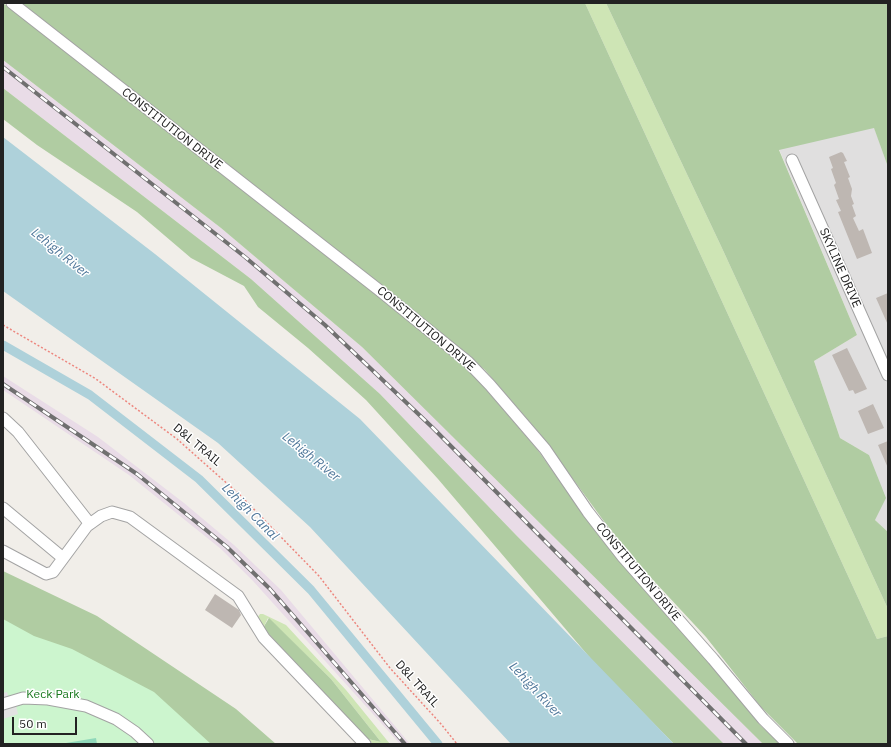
<!DOCTYPE html>
<html>
<head>
<meta charset="utf-8">
<style>
  body { margin:0 }
  #map { position:relative; width:891px; height:747px; overflow:hidden; background:#f1eee9; font-family:"IBM Plex Sans",sans-serif }
  canvas { display:block }
  .frame { position:absolute; inset:0; border:4px solid #222; pointer-events:none }
  .scale { position:absolute; left:12px; top:717px; width:65px; height:18px; box-sizing:border-box; border:2px solid #222; border-top:0; padding-left:5px; font-size:12px; line-height:14px; white-space:nowrap; color:#222; -webkit-text-stroke:3px #fff; paint-order:stroke }
</style>
</head>
<body>
<div id="map">
<canvas width="891" height="747"></canvas>
<div class="frame"></div>
<div class="scale">50 m</div>
</div>
<script>
const context = document.querySelector('canvas').getContext('2d');
context.lineJoin = 'round';
function fillPath(path, color) {
  context.fillStyle = color;
  context.fill(path, 'evenodd');
}
function toPath(rows) {
  const path = new Path2D();
  for (const r of rows) {
    path.moveTo(r[0], r[1]);
    for (let i = 2; i < r.length; i += 2) path.lineTo(r[i], r[i + 1]);
  }
  return path;
}
function strokePath(path, color, width, dash) {
  context.strokeStyle = color;
  context.lineWidth = width;
  context.lineCap = dash ? 'butt' : 'round';
  context.setLineDash(dash || []);
  context.stroke(path);
}
function write(font, color, halo, rows, align = 'center') {
  context.font = font + ' "IBM Plex Sans",sans-serif';
  context.lineWidth = 3;
  context.setLineDash([]);
  context.textBaseline = 'middle';
  context.strokeStyle = halo;
  context.fillStyle = color;
  for (const [text, x, y, turn = 0] of rows) {
    context.save();
    context.translate(x, y);
    context.rotate((+turn || 0) * Math.PI / 180);
    context.textAlign = isNaN(turn) ? turn : align;
    if (halo) context.strokeText(text, 0, 0);
    context.fillText(text, 0, 0);
    context.restore();
  }
}
fillPath(toPath([
  [874,127,888,167,888,532,875,520,869,455,840,438,814,361,857,335,779,149]
]), '#e0dfdf');
fillPath(toPath([
  [3,60,221,228,362,347,763,744,724,744,516,535,380,394,251,279,3,88],
  [3,376,98,437,184,503,234,545,281,590,410,744,400,744,253,581,221,549,129,475,3,390]
]), '#e9dce7');
fillPath(toPath([
  [585,3,606,3,721,246,888,609,888,636,877,639],
  [260,614,263,614,286,625,346,690,390,744,373,744,368,739,381,742,331,679,268,618,263,628,257,618]
]), '#cee5b5');
fillPath(toPath([
  [3,3,109,84,465,365,537,449,581,511,701,652,761,726,781,744,763,744,362,347,221,228,3,60],
  [22,3,585,3,877,639,888,636,888,744,798,744,761,707,706,637,640,566,603,520,540,434,485,370,389,291,101,67],
  [606,3,888,3,888,167,874,128,779,150,857,335,814,361,840,438,869,455,886,498,875,520,888,532,888,609,721,246],
  [3,88,251,279,380,394,516,535,724,744,674,744,597,666,438,479,366,400,308,348,258,307,244,286,191,258,137,212,37,145,3,119],
  [3,571,97,616,236,709,276,744,159,744,3,658],
  [269,618,331,679,381,742,368,739,263,628]
]), '#b0cca2');
fillPath(toPath([
  [3,619,34,636,72,649,154,692,211,744,3,744]
]), '#ccf5ce');
fillPath(toPath([
  [96,738,97,744,60,744]
]), '#90d8ba');
fillPath(toPath([
  [7,692,9,698,14,697,18,714,3,719,3,693]
]), '#e2e2e2');
fillPath(toPath([
  [3,137,155,254,360,419,674,744,511,744,310,527,218,443,3,291]
]), '#aed1da');
strokePath(toPath([
  [3,345,90,395,199,479,311,590,438,744]
]), '#aed1da', 9);
fillPath(toPath([
  [841,152,843,153,847,161,844,162,850,177,848,178,852,189,851,196,854,204,852,205,856,216,853,218,859,231,863,229,872,253,857,259,838,212,841,211,836,200,839,199,834,185,836,183,831,169,833,168,829,157],
  [888,293,888,325,876,298],
  [847,348,867,389,855,394,853,390,849,391,832,355],
  [873,404,884,428,868,434,858,411],
  [888,441,888,468,878,445],
  [215,594,239,610,241,615,232,628,205,610]
]), '#beb7b2');
const minor = toPath([
  [12,3,379,290,468,362,490,385,545,449,588,512,623,557,713,659,763,719,788,744],
  [792,160,888,375],
  [3,418,18,432,90,524],
  [3,508,63,558],
  [3,551,46,574,53,572,87,526,101,516,112,512,130,517,238,596,264,638,365,744],
  [3,704,23,698,48,699,86,706,116,719,135,732,148,744]
]);
strokePath(minor, '#a3a3a3', 13);
strokePath(toPath([
  [3,325,96,379,177,439,240,495,319,576,390,668,441,724,457,744]
]), '#ed867e', 1.5, [2, 2]);
strokePath(minor, '#fff', 11);
const rail = toPath([
  [3,67,245,257,325,325,433,428,746,744],
  [3,384,137,474,227,547,270,589,405,744]
]);
strokePath(rail, '#707070', 4);
strokePath(rail, '#fff', 2.5, [8]);
write('12px', '#222', '#fff', [
  ["CONSTITUTION DRIVE",172,129,38],
  ["SKYLINE DRIVE",840,268,66],
  ["CONSTITUTION DRIVE",426,329,40],
  ["D&L TRAIL",197,445,40],
  ["CONSTITUTION DRIVE",638,572,50],
  ["D&L TRAIL",417,684,48]
]);
write('12px', '#17781c', '#fff', [
  ["Keck Park",53,695]
]);
write('italic 13px', '#4f779a', '#fff', [
  ["Lehigh River",60,253,39],
  ["Lehigh River",311,457,39],
  ["Lehigh Canal",250,512,45],
  ["Lehigh River",535,690,47]
]);
</script>
</body>
</html>
